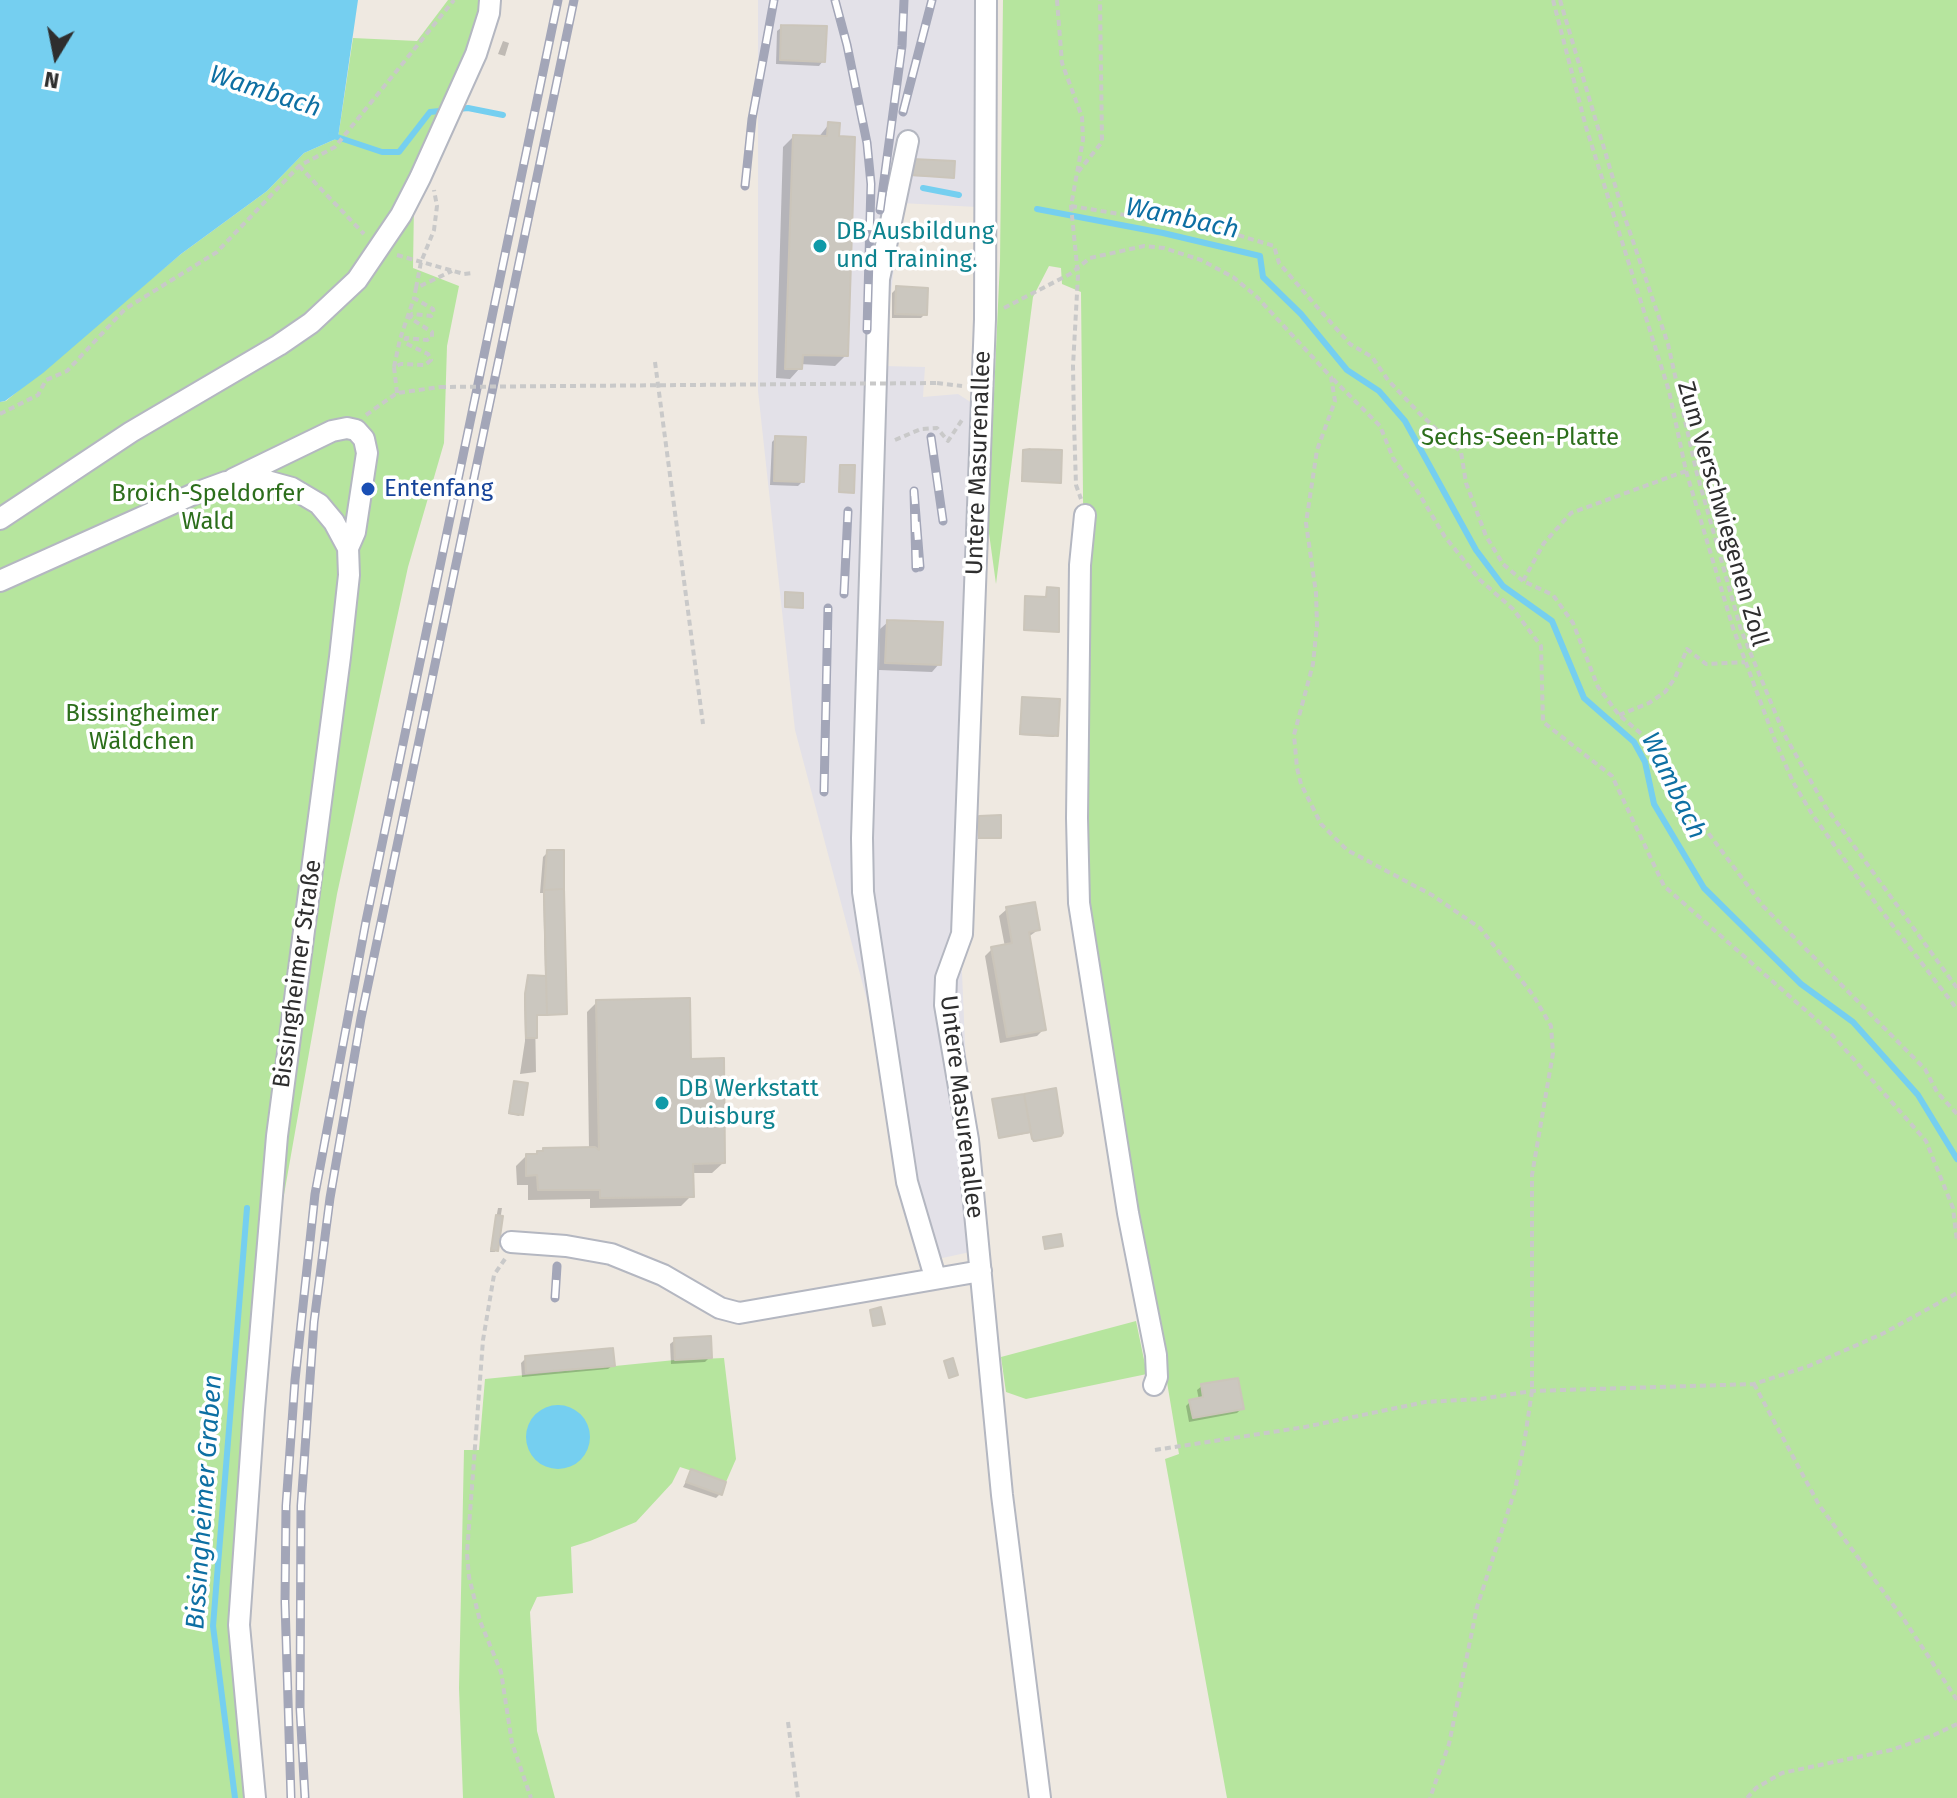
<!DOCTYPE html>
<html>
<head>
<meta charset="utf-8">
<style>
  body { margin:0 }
  #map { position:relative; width:1957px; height:1798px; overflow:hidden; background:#efe9e1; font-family:"Fira Sans",sans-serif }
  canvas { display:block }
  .north { position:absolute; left:16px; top:16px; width:80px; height:80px; -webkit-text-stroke:6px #fff; paint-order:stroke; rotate:190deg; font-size:22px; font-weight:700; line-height:32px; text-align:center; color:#2e2e2e }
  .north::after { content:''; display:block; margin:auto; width:28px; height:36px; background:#2e2e2e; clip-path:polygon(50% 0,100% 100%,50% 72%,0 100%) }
</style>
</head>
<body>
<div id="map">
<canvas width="1957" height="1798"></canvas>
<div class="north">N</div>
</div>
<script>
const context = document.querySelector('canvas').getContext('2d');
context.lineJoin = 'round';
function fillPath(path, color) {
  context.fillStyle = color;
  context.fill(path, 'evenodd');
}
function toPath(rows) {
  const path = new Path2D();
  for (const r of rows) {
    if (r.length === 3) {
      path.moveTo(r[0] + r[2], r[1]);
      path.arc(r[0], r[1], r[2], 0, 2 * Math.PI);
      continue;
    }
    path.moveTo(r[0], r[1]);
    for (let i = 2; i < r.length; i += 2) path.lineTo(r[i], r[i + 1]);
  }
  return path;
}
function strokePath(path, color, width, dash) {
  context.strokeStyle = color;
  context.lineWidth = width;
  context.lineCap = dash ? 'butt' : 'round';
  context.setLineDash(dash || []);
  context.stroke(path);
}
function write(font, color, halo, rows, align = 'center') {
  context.font = font + ' "Fira Sans",sans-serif';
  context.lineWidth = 7;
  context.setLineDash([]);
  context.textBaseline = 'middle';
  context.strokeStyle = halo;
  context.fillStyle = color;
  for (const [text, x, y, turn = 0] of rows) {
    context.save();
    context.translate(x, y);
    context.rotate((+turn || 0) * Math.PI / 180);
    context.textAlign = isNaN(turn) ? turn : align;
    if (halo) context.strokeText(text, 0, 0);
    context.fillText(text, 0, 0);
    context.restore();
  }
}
fillPath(toPath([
  [758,0,976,0,977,207,901,203,883,366,925,367,923,397,958,394,972,403,956,836,981,1409,970,1252,924,1262,877,1038,795,730,758,391]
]), '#e3e1e8');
fillPath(toPath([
  [448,0,483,0,476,31,414,204,413,268,459,286,447,346,444,443,408,567,337,894,276,1240,247,1629,265,1798,0,1798,0,402,6,401,181,254,267,191,304,153,338,138,353,38,417,41],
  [1003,0,1957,0,1957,1798,1227,1798,1165,1459,1179,1454,1087,903,1081,292,1062,284,1061,268,1049,266,1033,297,996,584,988,526,1000,261],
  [1136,1321,1147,1374,1026,1399,1006,1392,1001,1357],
  [724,1358,736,1459,726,1482,680,1467,672,1483,636,1522,590,1541,571,1547,573,1593,537,1597,530,1612,537,1731,555,1798,463,1798,459,1688,464,1450,479,1450,485,1379,675,1360]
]), '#b6e59e');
fillPath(toPath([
  [0,0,358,0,338,138,304,153,267,191,181,254,43,373,5,401,0,402],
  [558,1437,32]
]), '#75cff0');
fillPath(toPath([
  [782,27,823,61,819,66,776,64,777,31],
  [503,41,509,43,505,56,498,54],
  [829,124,846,355,835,366,800,364,800,368,790,379,776,378,783,147,793,137,818,138],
  [911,162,952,177,911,176],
  [897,288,925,314,921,318,892,318,892,293],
  [776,438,802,482,798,486,770,485,772,442],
  [1024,452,1059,482,1021,482],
  [1048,589,1057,631,1024,631,1024,600,1045,599],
  [888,622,939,664,932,672,879,670,880,629],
  [1022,699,1056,735,1054,737,1019,735],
  [980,818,999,838,997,839,978,839],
  [548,852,564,1013,535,1016,536,1072,520,1074,525,1041,524,997,527,979,545,978,543,893,540,893,543,857],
  [1007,909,1038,930,1027,938,1044,1029,1037,1036,1000,1043,985,956,992,949,1005,947,999,916],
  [597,1002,723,1163,712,1173,691,1173,691,1196,681,1206,590,1208,590,1199,528,1200,528,1185,517,1185,516,1166,526,1156,535,1156,544,1150,589,1149,587,1012],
  [514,1083,521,1114,519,1116,508,1114],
  [993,1101,1060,1135,1033,1142,1030,1133,998,1138],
  [498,1208,502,1208,495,1252,490,1252],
  [675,1340,709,1358,705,1362,671,1364,670,1344],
  [526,1358,613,1365,608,1369,522,1377,521,1363],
  [1202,1386,1242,1408,1237,1413,1189,1422,1186,1406,1190,1402,1199,1400,1197,1390],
  [691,1472,720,1494,716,1498,683,1487]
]), '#0003');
strokePath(toPath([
  [331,135,382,152,399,152,430,112,468,108,503,115],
  [923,188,959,195],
  [1037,209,1163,233,1260,256,1263,277,1301,314,1347,370,1379,391,1405,421,1476,550,1503,586,1552,621,1584,698,1634,742,1645,762,1654,804,1704,888,1801,984,1853,1022,1918,1095,1957,1159],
  [235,1798,213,1626,247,1208]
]), '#75cff0', 6);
const building = toPath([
  [781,25,827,26,825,62,780,60,781,25],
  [828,122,840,123,839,136,855,137,848,356,803,355,802,369,785,369,793,135,827,136,828,122],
  [912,159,955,161,954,178,911,175,912,159],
  [896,286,928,288,927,315,895,314,896,286],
  [775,436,806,437,804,482,774,481,775,436],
  [1030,449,1062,450,1061,483,1022,481,1023,450,1030,449],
  [840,465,855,465,854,493,839,492,840,465],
  [1047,587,1059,588,1059,632,1024,630,1025,596,1046,597,1047,587],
  [785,592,803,593,803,608,785,607,785,592],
  [887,620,943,622,941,665,885,663,887,620],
  [1022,697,1060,699,1058,736,1020,734,1022,697],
  [1001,815,1001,838,979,838,979,816,1001,815],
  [547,850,564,850,564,889,544,890,547,850],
  [564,889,567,1014,547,1015,544,890,564,889],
  [1035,902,1040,930,1029,932,1046,1030,1007,1037,991,947,1012,943,1006,907,1035,902],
  [528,975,546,976,547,1015,537,1015,537,1038,526,1038,525,994,528,975],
  [690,998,691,1059,724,1058,725,1163,693,1164,694,1197,600,1198,600,1190,538,1190,537,1175,526,1176,526,1154,537,1154,537,1151,543,1151,543,1148,595,1147,599,1150,596,1000,690,998],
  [514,1081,528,1083,523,1115,509,1113,514,1081],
  [1056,1088,1063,1133,1061,1136,1035,1141,1032,1139,1024,1094,1056,1088],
  [1024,1094,1031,1132,999,1138,992,1099,1024,1094],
  [496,1215,503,1216,498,1251,491,1250,496,1215],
  [1061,1234,1063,1246,1045,1249,1043,1237,1061,1234],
  [881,1307,885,1324,873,1326,870,1310,881,1307],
  [711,1336,712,1358,675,1360,674,1338,711,1336],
  [613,1348,615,1366,526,1373,525,1356,613,1348],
  [953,1358,958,1375,949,1378,944,1361,953,1358],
  [1238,1378,1244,1409,1193,1418,1189,1400,1203,1397,1201,1384,1238,1378],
  [691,1469,726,1482,722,1495,686,1482,691,1469]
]);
fillPath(building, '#cbc7bf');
strokePath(building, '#cbc5ba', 2);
const minor = toPath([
  [986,0,985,319,962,934,946,978,945,1005,968,1140,1002,1495,1040,1798],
  [908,141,879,279,862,838,863,892,907,1182,935,1277],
  [233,479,332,431,347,428,356,430,364,439,367,453,355,532,348,548],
  [1085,515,1080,565,1077,818,1079,903,1128,1213,1156,1355,1157,1377,1154,1385],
  [0,519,131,432,279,345,311,323,357,280,401,215,420,178,476,54,489,13,490,0],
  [0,581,196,493,226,482,263,480,292,488,319,504,334,522,348,548,349,575,340,657,277,1136,254,1410,239,1625,255,1798],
  [511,1242,566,1246,611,1254,663,1275,720,1308,739,1313,981,1271]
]);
strokePath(minor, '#b4b7c1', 24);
strokePath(toPath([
  [1057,0,1062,63,1082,117,1083,140,1071,206,1078,275,1073,366,1074,422,1076,485,1081,499],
  [1553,0,1586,127,1669,391,1686,471,1733,628,1774,738,1793,782,1812,814,1877,905,1957,1009],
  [1560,0,1623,212,1668,344,1696,470,1741,630,1784,734,1825,806,1957,988],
  [299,166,364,234],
  [1078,172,1102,142,1100,0],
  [1071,206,1228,232,1274,246,1279,263,1317,307,1350,344,1372,357,1388,380,1420,414,1461,452,1466,483,1486,536,1503,564,1523,581],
  [397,255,464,274,473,273],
  [416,288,421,262,434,230,437,206,434,190],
  [1004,308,1070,274,1090,258,1144,246,1164,248,1201,260,1233,277,1256,296,1331,377,1335,401,1317,450,1306,523,1316,593,1317,625,1313,664,1294,735,1297,768,1301,784,1321,824,1347,850,1432,895,1480,928,1533,995,1551,1026,1553,1053,1532,1175,1532,1391,1524,1444,1515,1490,1477,1607,1449,1744,1430,1798],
  [655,362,703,724],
  [394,367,400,339,414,298],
  [1333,379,1380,426,1393,458,1418,492,1445,537,1480,580,1513,609,1541,646,1543,722,1612,776,1664,886,1828,1030,1926,1141,1953,1208,1957,1242],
  [937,383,962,386],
  [397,393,394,367,401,364,425,365,431,360,428,354,405,343,406,338,427,340,432,337,432,332,410,318,412,314,431,316,434,313,433,309,414,298,416,288,452,271],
  [0,414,38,395,46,380,67,371,125,309,217,252,299,166,335,147,454,0],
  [366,415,397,393,440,387],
  [895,440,921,429,937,428,948,441,962,420],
  [1686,471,1571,513,1544,543,1523,581,1553,595,1573,623,1598,687,1619,715,1663,752,1670,782,1763,906,1925,1069,1937,1092,1957,1114],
  [1619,715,1649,703,1665,692,1675,678,1687,649,1706,664,1745,662],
  [505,1259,494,1275,483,1340,467,1553,469,1577,480,1621,501,1672,512,1743,531,1798],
  [1754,1384,1819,1505,1903,1618,1957,1700],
  [1155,1450,1305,1427,1425,1402,1480,1399,1532,1391,1754,1384,1809,1366,1882,1334,1957,1293],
  [788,1722,798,1798],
  [1747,1798,1756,1788,1782,1773,1891,1750,1934,1735,1957,1724]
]), '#c9c9c9', 4, [6, 4]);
strokePath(minor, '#fff', 20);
const rail = toPath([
  [835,0,847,45,867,143,871,184,867,330],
  [903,112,932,0],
  [745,186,752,119,774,0],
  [880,210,902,46,904,0],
  [931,437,943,521],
  [916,568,914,491,920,567],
  [844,594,848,511],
  [824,792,828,608],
  [555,1298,557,1266],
  [291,1798,285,1602,286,1506,295,1380,315,1194,366,921,558,0],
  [305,1798,300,1708,301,1506,314,1322,330,1198,361,1018,574,0]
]);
strokePath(rail, '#a3a6b8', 9);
strokePath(rail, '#fff', 6, [18]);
strokePath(toPath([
  [440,387,937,383]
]), '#c9c9c9', 4, [6, 4]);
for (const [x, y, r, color] of [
  [820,246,8,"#0f9aa8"],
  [368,489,8,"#1a4fb4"],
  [662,1103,8,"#0f9aa8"]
]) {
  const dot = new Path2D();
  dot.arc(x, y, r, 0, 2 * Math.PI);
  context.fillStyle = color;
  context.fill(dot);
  strokePath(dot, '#fff', 3);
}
write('24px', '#0d838f', '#fff', [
  ["DB Ausbildung",836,232],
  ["und Training.",836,260],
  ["DB Werkstatt",678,1089],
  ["Duisburg",678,1117]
], 'left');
write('24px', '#2c6e1b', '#fff', [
  ["Sechs-Seen-Platte",1520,438],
  ["Broich-Speldorfer",208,494],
  ["Wald",208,522],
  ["Bissingheimer",142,714],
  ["Wäldchen",142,742]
]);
write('24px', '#2e2e2e', '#fff', [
  ["Untere Masurenallee",979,463,-88],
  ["Zum Verschwiegenen Zoll",1722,514,74],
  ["Bissingheimer Straße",298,974,-82],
  ["Untere Masurenallee",961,1107,83]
]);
write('24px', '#164399', '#fff', [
  ["Entenfang",384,489]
], 'left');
write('italic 26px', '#0d6fa3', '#fff', [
  ["Wambach",265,92,18],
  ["Wambach",1182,219,12],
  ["Wambach",1673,786,64],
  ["Bissingheimer Graben",205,1502,-86]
]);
</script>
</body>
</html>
